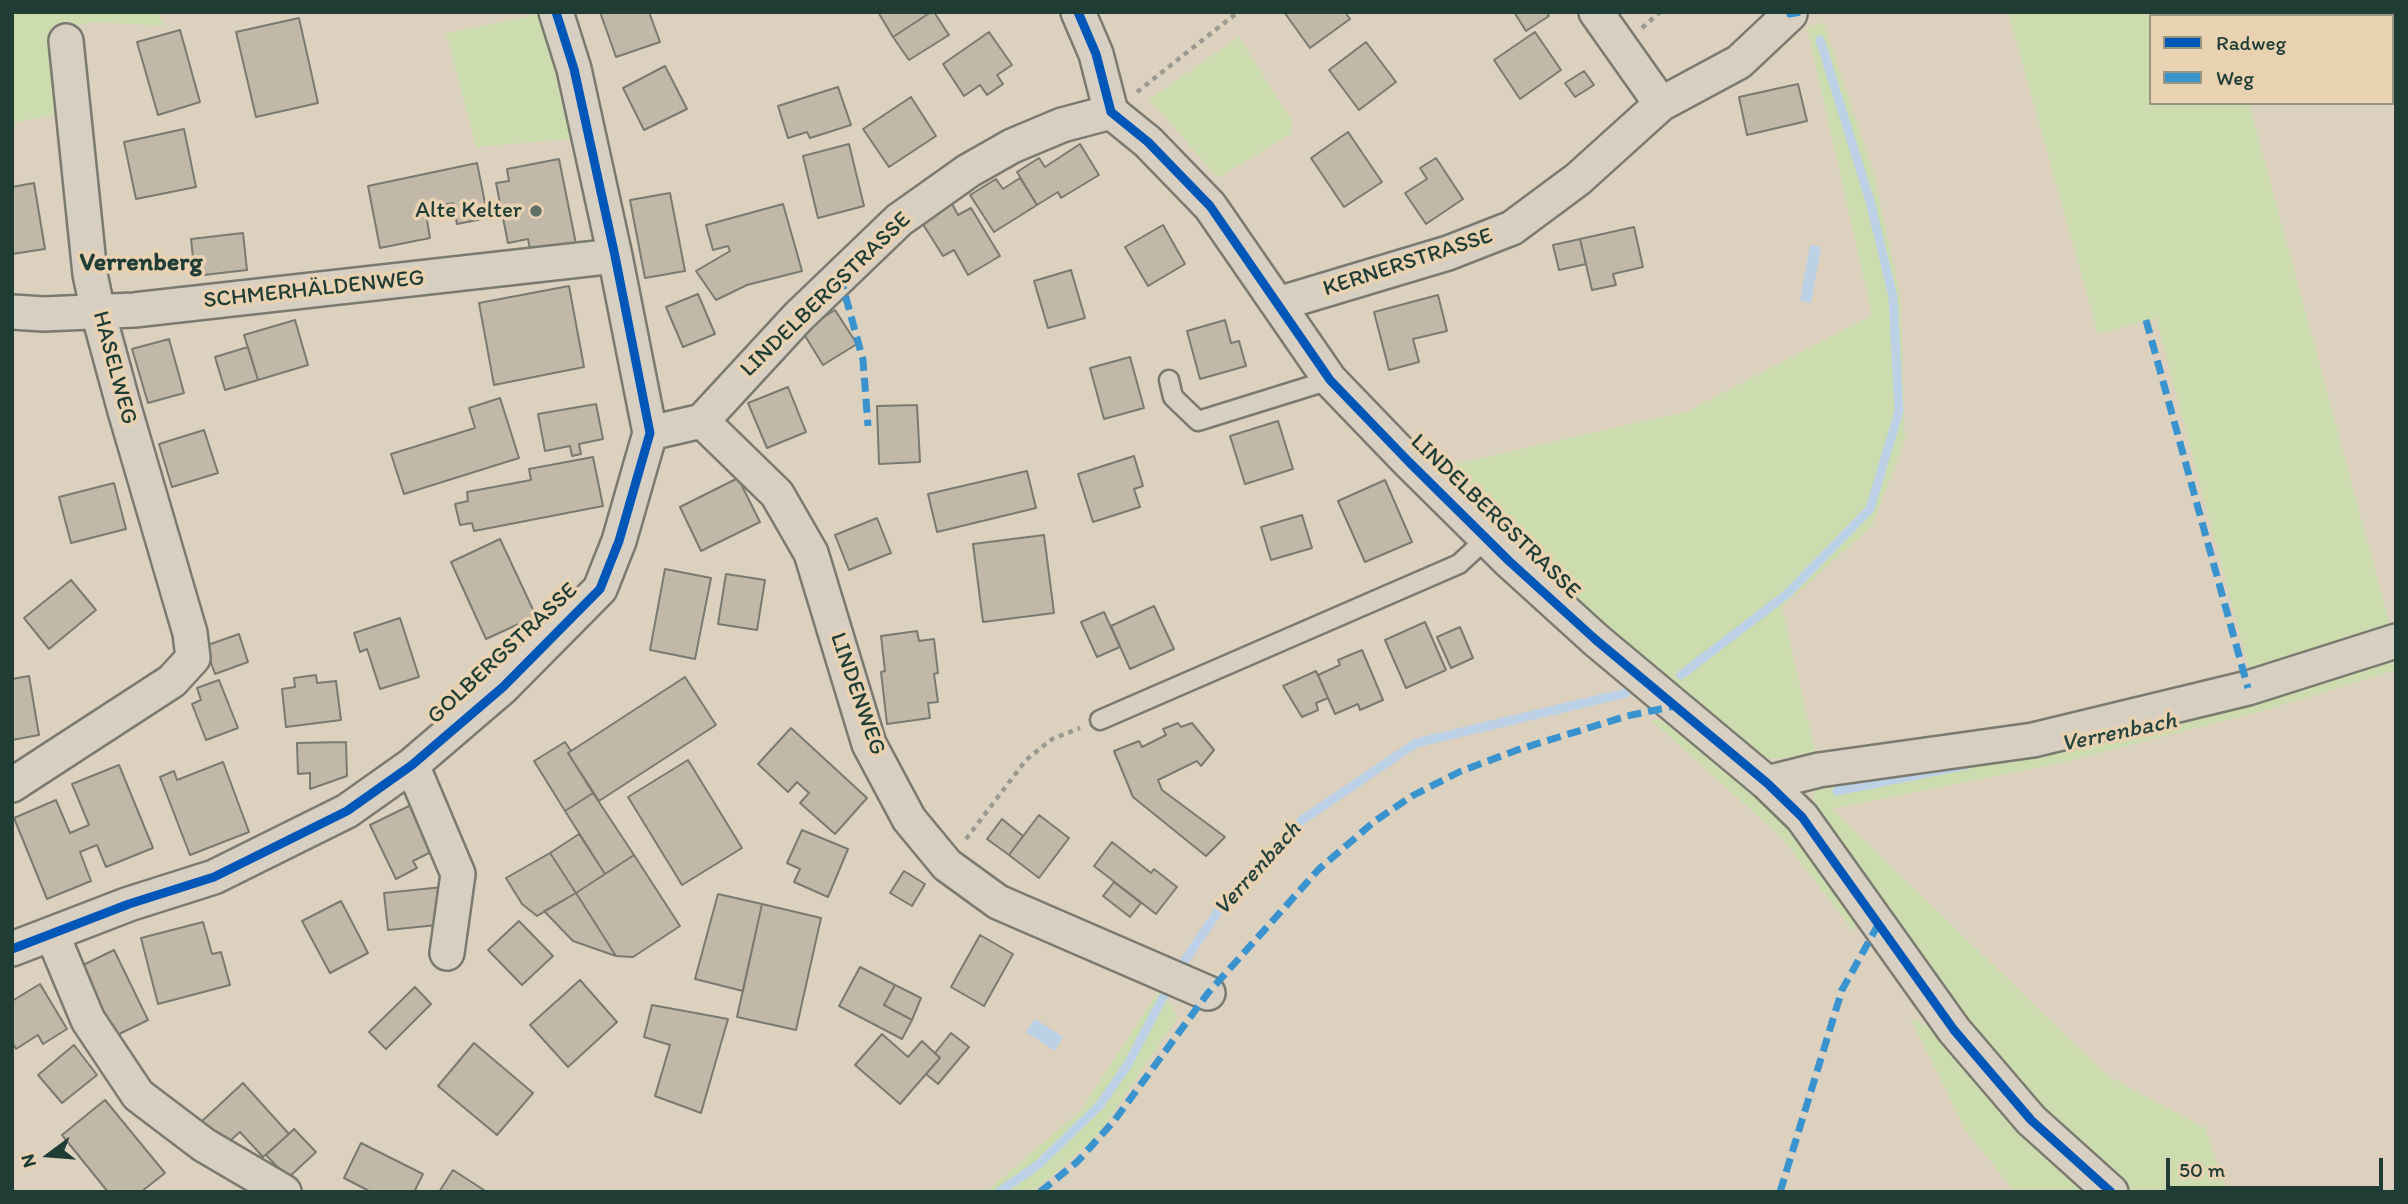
<!DOCTYPE html>
<html>
<head>
<meta charset="utf-8">
<style>
  body { margin:0 }
  #map { position:relative; width:2408px; height:1204px; overflow:hidden; background:#dcd0bf; font-family:Itim,sans-serif }
  canvas { display:block }
  .frame { position:absolute; inset:0; border:14px solid #1f3d34; pointer-events:none }
  .legend { position:absolute; left:2149px; top:14px; width:245px; height:91px; box-sizing:border-box; background:#e9d2b2; border:2px solid #989680; margin:0; padding:9px 12px; list-style:none; font-size:21px; color:#1f3d34 }
  .legend li { display:flex; align-items:center; gap:14px; height:35px }
  .legend b { width:35px; border:2px solid #989680 }
  .north { position:absolute; left:14px; top:1120px; width:70px; height:70px; -webkit-text-stroke:5px #e9d2b2; paint-order:stroke; rotate:254deg; font-size:19px; font-weight:700; line-height:28px; text-align:center; color:#1f3d34 }
  .north::after { content:''; display:block; margin:auto; width:24px; height:32px; background:#1f3d34; clip-path:polygon(50% 0,100% 100%,50% 72%,0 100%) }
  .scale { position:absolute; left:2166px; top:1158px; width:217px; height:32px; box-sizing:border-box; border:4px solid #1f3d34; border-top:0; padding-left:9px; font-size:21px; line-height:24px; white-space:nowrap; color:#1f3d34; -webkit-text-stroke:5px #e9d2b2; paint-order:stroke }
</style>
</head>
<body>
<div id="map">
<canvas width="2408" height="1204"></canvas>
<div class="frame"></div>
<ul class="legend">
<li><b style="height:9px;background:#0057b8"></b>Radweg</li>
<li><b style="height:9px;background:#3993ce"></b>Weg</li>
</ul>
<div class="north">N</div>
<div class="scale">50 m</div>
</div>
<script>
const context = document.querySelector('canvas').getContext('2d');
context.lineJoin = 'round';
function fillPath(path, color) {
  context.fillStyle = color;
  context.fill(path, 'evenodd');
}
function toPath(rows) {
  const path = new Path2D();
  for (const r of rows) {
    path.moveTo(r[0], r[1]);
    for (let i = 2; i < r.length; i += 2) path.lineTo(r[i], r[i + 1]);
  }
  return path;
}
function strokePath(path, color, width, dash) {
  context.strokeStyle = color;
  context.lineWidth = width;
  context.lineCap = dash ? 'butt' : 'round';
  context.setLineDash(dash || []);
  context.stroke(path);
}
function write(font, color, halo, rows, align = 'center') {
  context.font = font + ' Itim,sans-serif';
  context.lineWidth = 7;
  context.setLineDash([]);
  context.textBaseline = 'middle';
  context.strokeStyle = halo;
  context.fillStyle = color;
  for (const [text, x, y, turn = 0] of rows) {
    context.save();
    context.translate(x, y);
    context.rotate((+turn || 0) * Math.PI / 180);
    context.textAlign = isNaN(turn) ? turn : align;
    if (halo) context.strokeText(text, 0, 0);
    context.fillText(text, 0, 0);
    context.restore();
  }
}
fillPath(toPath([
  [12,12,158,12,164,26,93,22,52,31,62,113,12,123],
  [2008,12,2141,12,2168,16,2151,16,2151,103,2249,103,2392,632,2251,676,2156,318,2098,334],
  [540,14,571,139,476,147,446,33],
  [1823,22,1874,174,1901,300,1905,440,1872,526,1782,607,1817,759,1759,758,1612,642,1437,468,1688,411,1872,315,1807,28],
  [1239,37,1292,121,1291,134,1218,178,1149,99],
  [2396,649,2396,670,2263,711,2056,764,1832,809,2108,1076,2205,1128,2225,1186,2247,1192,2124,1192,1962,1027,1815,818,1814,793,1834,780],
  [1675,719,1792,826,1856,913,1854,932,1781,837,1651,720],
  [1161,987,1178,1017,1099,1134,1045,1182,1031,1192,986,1192,1081,1110],
  [1910,1018,1942,1033,2095,1192,2015,1192,1966,1131]
]), '#cddcae');
fillPath(toPath([
  [1810,245,1821,247,1811,303,1800,301],
  [1035,1019,1063,1037,1055,1051,1026,1032]
]), '#bcd1e6');
strokePath(toPath([
  [1681,675,1787,594,1870,509,1899,411,1893,297,1870,201,1820,40],
  [1837,791,1967,765],
  [1177,972,1227,898,1302,820,1416,743,1626,693],
  [999,1192,1039,1164,1100,1105,1128,1064,1170,984]
]), '#bcd1e6', 9);
const building = toPath([
  [600,12,649,12,660,42,616,57,600,12],
  [878,12,931,12,893,37,878,12],
  [931,12,934,12,949,35,909,60,893,37,931,12],
  [1284,12,1345,12,1350,19,1310,48,1284,12],
  [1514,12,1546,12,1549,16,1526,31,1514,12],
  [299,18,318,103,256,117,236,32,299,18],
  [180,30,200,102,158,115,137,42,180,30],
  [989,32,1012,65,997,75,1003,84,987,95,980,85,964,96,943,64,989,32],
  [1535,32,1561,70,1520,99,1494,60,1535,32],
  [1366,42,1396,82,1359,110,1329,70,1366,42],
  [665,66,687,109,644,130,623,88,665,66],
  [1584,71,1594,85,1575,97,1565,83,1584,71],
  [1798,84,1807,121,1747,135,1739,97,1798,84],
  [838,87,851,125,810,138,807,132,788,138,778,106,838,87],
  [911,97,936,136,889,167,863,129,911,97],
  [184,129,196,187,136,199,124,142,184,129],
  [1348,132,1382,182,1344,207,1311,158,1348,132],
  [849,144,864,206,818,218,803,156,849,144],
  [1080,144,1099,175,1061,198,1058,192,1037,205,1017,172,1039,158,1045,167,1080,144],
  [1436,158,1463,199,1426,224,1405,193,1427,179,1420,168,1436,158],
  [559,159,576,244,531,253,528,239,508,243,496,183,509,181,507,169,559,159],
  [477,163,488,218,457,224,453,203,425,209,430,238,380,248,368,186,477,163],
  [1020,178,1037,205,994,232,970,195,996,179,1003,189,1020,178],
  [34,183,45,249,12,254,12,187,34,183],
  [670,193,685,271,645,278,630,200,670,193],
  [951,202,958,215,971,208,1000,256,968,275,954,250,943,256,921,221,951,202],
  [783,204,802,271,747,285,716,300,696,271,730,251,728,246,713,250,706,225,783,204],
  [1163,225,1185,264,1148,286,1125,247,1163,225],
  [1634,227,1643,267,1613,274,1616,285,1592,290,1580,239,1634,227],
  [243,233,247,270,195,276,191,239,243,233],
  [1580,239,1586,264,1559,270,1553,245,1580,239],
  [1071,270,1085,318,1048,328,1034,281,1071,270],
  [569,286,584,367,494,385,479,303,569,286],
  [698,294,715,334,683,347,666,307,698,294],
  [1438,295,1447,331,1413,339,1419,362,1389,370,1374,312,1438,295],
  [835,310,857,344,823,365,802,331,835,310],
  [295,320,308,365,258,380,244,335,295,320],
  [1225,320,1231,343,1239,341,1246,366,1200,379,1187,331,1225,320],
  [169,339,184,393,148,403,132,349,169,339],
  [248,347,258,380,225,390,215,357,248,347],
  [1130,357,1144,408,1104,419,1090,368,1130,357],
  [788,387,806,432,767,448,748,403,788,387],
  [500,398,519,458,404,494,391,454,475,428,469,408,500,398],
  [596,404,603,439,579,444,581,454,572,456,570,446,545,451,538,414,596,404],
  [917,405,920,462,879,464,877,406,917,405],
  [1278,421,1293,469,1245,484,1230,436,1278,421],
  [204,430,218,473,172,487,159,444,204,430],
  [1134,456,1143,486,1134,489,1140,507,1093,522,1078,474,1134,456],
  [593,457,603,506,474,531,472,523,460,525,455,504,468,501,467,492,531,480,529,469,593,457],
  [1027,471,1036,508,937,532,928,494,1027,471],
  [738,478,760,522,701,551,680,507,738,478],
  [1385,480,1412,542,1365,562,1338,501,1385,480],
  [114,483,126,529,71,543,59,497,114,483],
  [1302,515,1312,548,1271,560,1261,527,1302,515],
  [877,518,891,553,849,570,835,535,877,518],
  [1044,535,1054,613,983,622,973,544,1044,535],
  [500,539,536,616,486,639,451,562,500,539],
  [665,569,711,578,695,659,650,650,665,569],
  [726,574,765,580,757,630,718,624,726,574],
  [71,580,96,610,49,649,24,618,71,580],
  [1154,606,1174,649,1130,669,1111,626,1154,606],
  [1104,612,1120,647,1097,657,1081,622,1104,612],
  [400,618,419,677,380,689,367,649,360,652,354,633,400,618],
  [1425,622,1446,670,1406,688,1385,640,1425,622],
  [1460,627,1473,658,1451,668,1437,637,1460,627],
  [917,631,919,641,934,639,938,673,934,674,938,702,928,703,930,718,887,724,881,672,885,671,881,636,917,631],
  [239,634,248,662,215,674,205,646,239,634],
  [1362,650,1383,700,1360,710,1358,704,1335,714,1318,675,1340,665,1338,660,1362,650],
  [1316,671,1328,698,1316,703,1318,710,1302,717,1283,686,1316,671],
  [316,675,317,683,336,681,341,720,286,727,282,689,295,687,294,678,316,675],
  [29,676,39,735,12,740,12,679,29,676],
  [685,677,716,725,599,801,568,753,685,677],
  [219,680,238,728,206,740,192,704,201,700,197,688,219,680],
  [1178,723,1181,727,1192,723,1214,750,1201,766,1197,761,1158,780,1162,790,1225,837,1206,856,1133,797,1114,751,1139,741,1142,747,1166,735,1163,729,1178,723],
  [791,728,867,798,835,834,800,803,809,793,797,782,788,792,758,764,791,728],
  [346,742,347,776,310,789,310,773,298,774,297,743,346,742],
  [565,742,571,751,568,753,593,793,565,811,534,761,565,742],
  [688,760,742,848,682,885,628,797,688,760],
  [223,762,249,832,190,855,160,777,174,771,177,780,223,762],
  [119,765,153,848,106,867,97,845,80,852,91,881,47,899,14,818,56,800,70,833,89,825,72,784,119,765],
  [593,793,634,855,605,874,565,811,593,793],
  [411,805,433,851,413,861,417,868,396,879,370,825,411,805],
  [1039,815,1069,838,1039,878,1009,855,1039,815],
  [1002,819,1023,836,1009,855,987,839,1002,819],
  [802,830,848,849,828,897,794,882,800,869,787,863,802,830],
  [579,834,605,874,576,893,550,853,579,834],
  [1112,842,1151,873,1154,869,1177,887,1156,914,1094,866,1112,842],
  [550,853,576,893,537,916,522,904,506,878,550,853],
  [634,855,680,926,633,957,616,956,576,893,634,855],
  [904,871,925,884,912,906,890,893,904,871],
  [1114,882,1141,903,1130,917,1103,896,1114,882],
  [443,887,447,924,388,930,384,893,443,887],
  [576,893,616,956,573,941,544,911,576,893],
  [718,894,762,904,743,991,695,979,718,894],
  [341,901,368,953,330,973,302,921,341,901],
  [762,904,821,918,796,1030,737,1017,762,904],
  [519,921,553,956,522,985,488,950,519,921],
  [203,922,212,954,221,952,230,985,158,1004,141,938,203,922],
  [980,935,1013,954,984,1006,951,987,980,935],
  [114,950,148,1020,113,1037,79,967,114,950],
  [860,967,895,985,884,1005,912,1020,902,1039,839,1006,860,967],
  [580,980,617,1022,568,1067,530,1025,580,980],
  [40,984,67,1029,43,1044,38,1035,16,1049,12,1042,12,1001,40,984],
  [895,985,921,998,912,1020,884,1005,895,985],
  [415,987,431,1004,386,1049,369,1032,415,987],
  [652,1005,728,1019,701,1113,655,1096,670,1045,644,1037,652,1005],
  [951,1033,969,1047,938,1084,926,1074,940,1058,935,1053,951,1033],
  [882,1034,908,1057,922,1041,940,1058,900,1104,855,1065,882,1034],
  [474,1043,533,1093,497,1135,438,1086,474,1043],
  [74,1045,97,1075,62,1103,38,1075,74,1045],
  [243,1083,289,1134,263,1157,240,1132,223,1147,201,1122,243,1083],
  [105,1100,165,1173,141,1192,108,1192,62,1135,105,1100],
  [294,1129,316,1152,288,1178,266,1155,294,1129],
  [361,1143,423,1174,414,1192,371,1192,344,1178,361,1143],
  [453,1170,487,1192,439,1192,453,1170]
]);
fillPath(building, '#c2b8a8');
strokePath(building, '#7a7a70', 2);
const lane = toPath([
  [1169,380,1173,397,1198,421,1330,380],
  [1100,720,1459,564,1486,539]
]);
const street = toPath([
  [1078,12,1096,54,1111,112],
  [1661,104,1739,62,1790,14],
  [1111,112,1148,142,1210,206,1330,380,1409,462,1509,561,1596,640,1767,783,1802,817,1954,1030,2031,1120,2111,1192],
  [1278,304,1448,253,1512,228,1578,179,1661,104,1596,12],
  [12,312,44,314,134,310,615,256],
  [702,421,777,494,811,553,869,744,909,819,947,865,998,902,1208,993],
  [650,433,702,421,798,317,899,220,968,171,1012,146,1062,125,1111,112],
  [412,765,458,874,447,953],
  [1767,783,1819,770,2033,740,2248,688,2396,641],
  [12,785,172,681,193,658,190,633,125,411,98,312,90,274,66,41],
  [52,934,88,1020,138,1095,204,1145,284,1192],
  [12,949,129,904,214,877,347,811,412,765,503,687,600,589,619,541,650,433,615,256,574,69,556,12]
]);
strokePath(lane, '#7a7a70', 23);
strokePath(street, '#7a7a70', 38);
strokePath(toPath([
  [1642,28,1660,12],
  [1137,92,1238,12],
  [966,839,1026,760,1052,739,1080,728]
]), '#9b9a90', 4.5, [5, 5]);
strokePath(lane, '#d8cfc3', 18);
strokePath(street, '#d8cfc3', 33);
strokePath(toPath([
  [1790,12,1790,14,1800,12],
  [2194,12,2221,16],
  [2392,25,2396,24],
  [840,276,863,360,868,426],
  [2146,320,2248,688],
  [1040,1192,1077,1162,1114,1121,1208,993,1319,869,1375,821,1412,796,1459,772,1517,750,1627,716,1675,706],
  [1780,1192,1842,990,1878,925]
]), '#3993ce', 7, [14, 7]);
strokePath(toPath([
  [1078,12,1096,54,1111,112,1148,142,1210,206,1330,380,1409,462,1509,561,1596,640,1767,783,1802,817,1954,1030,2031,1120,2111,1192],
  [12,949,129,904,214,877,347,811,412,765,503,687,600,589,619,541,650,433,615,256,574,69,556,12]
]), '#0057b8', 9);
for (const [x, y, r, color] of [
  [536,211,7,"#617065"]
]) {
  const dot = new Path2D();
  dot.arc(x, y, r, 0, 2 * Math.PI);
  context.fillStyle = color;
  context.fill(dot);
  strokePath(dot, '#e9d2b2', 2.5);
}
write('23px', '#1f3d34', '#e9d2b2', [
  ["Alte Kelter",522,211]
], 'right');
write('23px', '#1f3d34', '#e9d2b2', [
  ["KERNERSTRASSE",1408,263,-18],
  ["SCHMERHÄLDENWEG",314,290,-6],
  ["LINDELBERGSTRASSE",826,295,-44],
  ["HASELWEG",114,368,75],
  ["LINDELBERGSTRASSE",1495,517,44],
  ["GOLBERGSTRASSE",503,654,-43],
  ["LINDENWEG",857,694,71]
]);
write('italic 24px', '#26443e', '#e9d2b2', [
  ["Verrenbach",2119,733,-12],
  ["Verrenbach",1258,869,-48]
]);
write('bold 26px', '#1f3d34', '#e9d2b2', [
  ["Verrenberg",141,263]
]);
</script>
</body>
</html>
